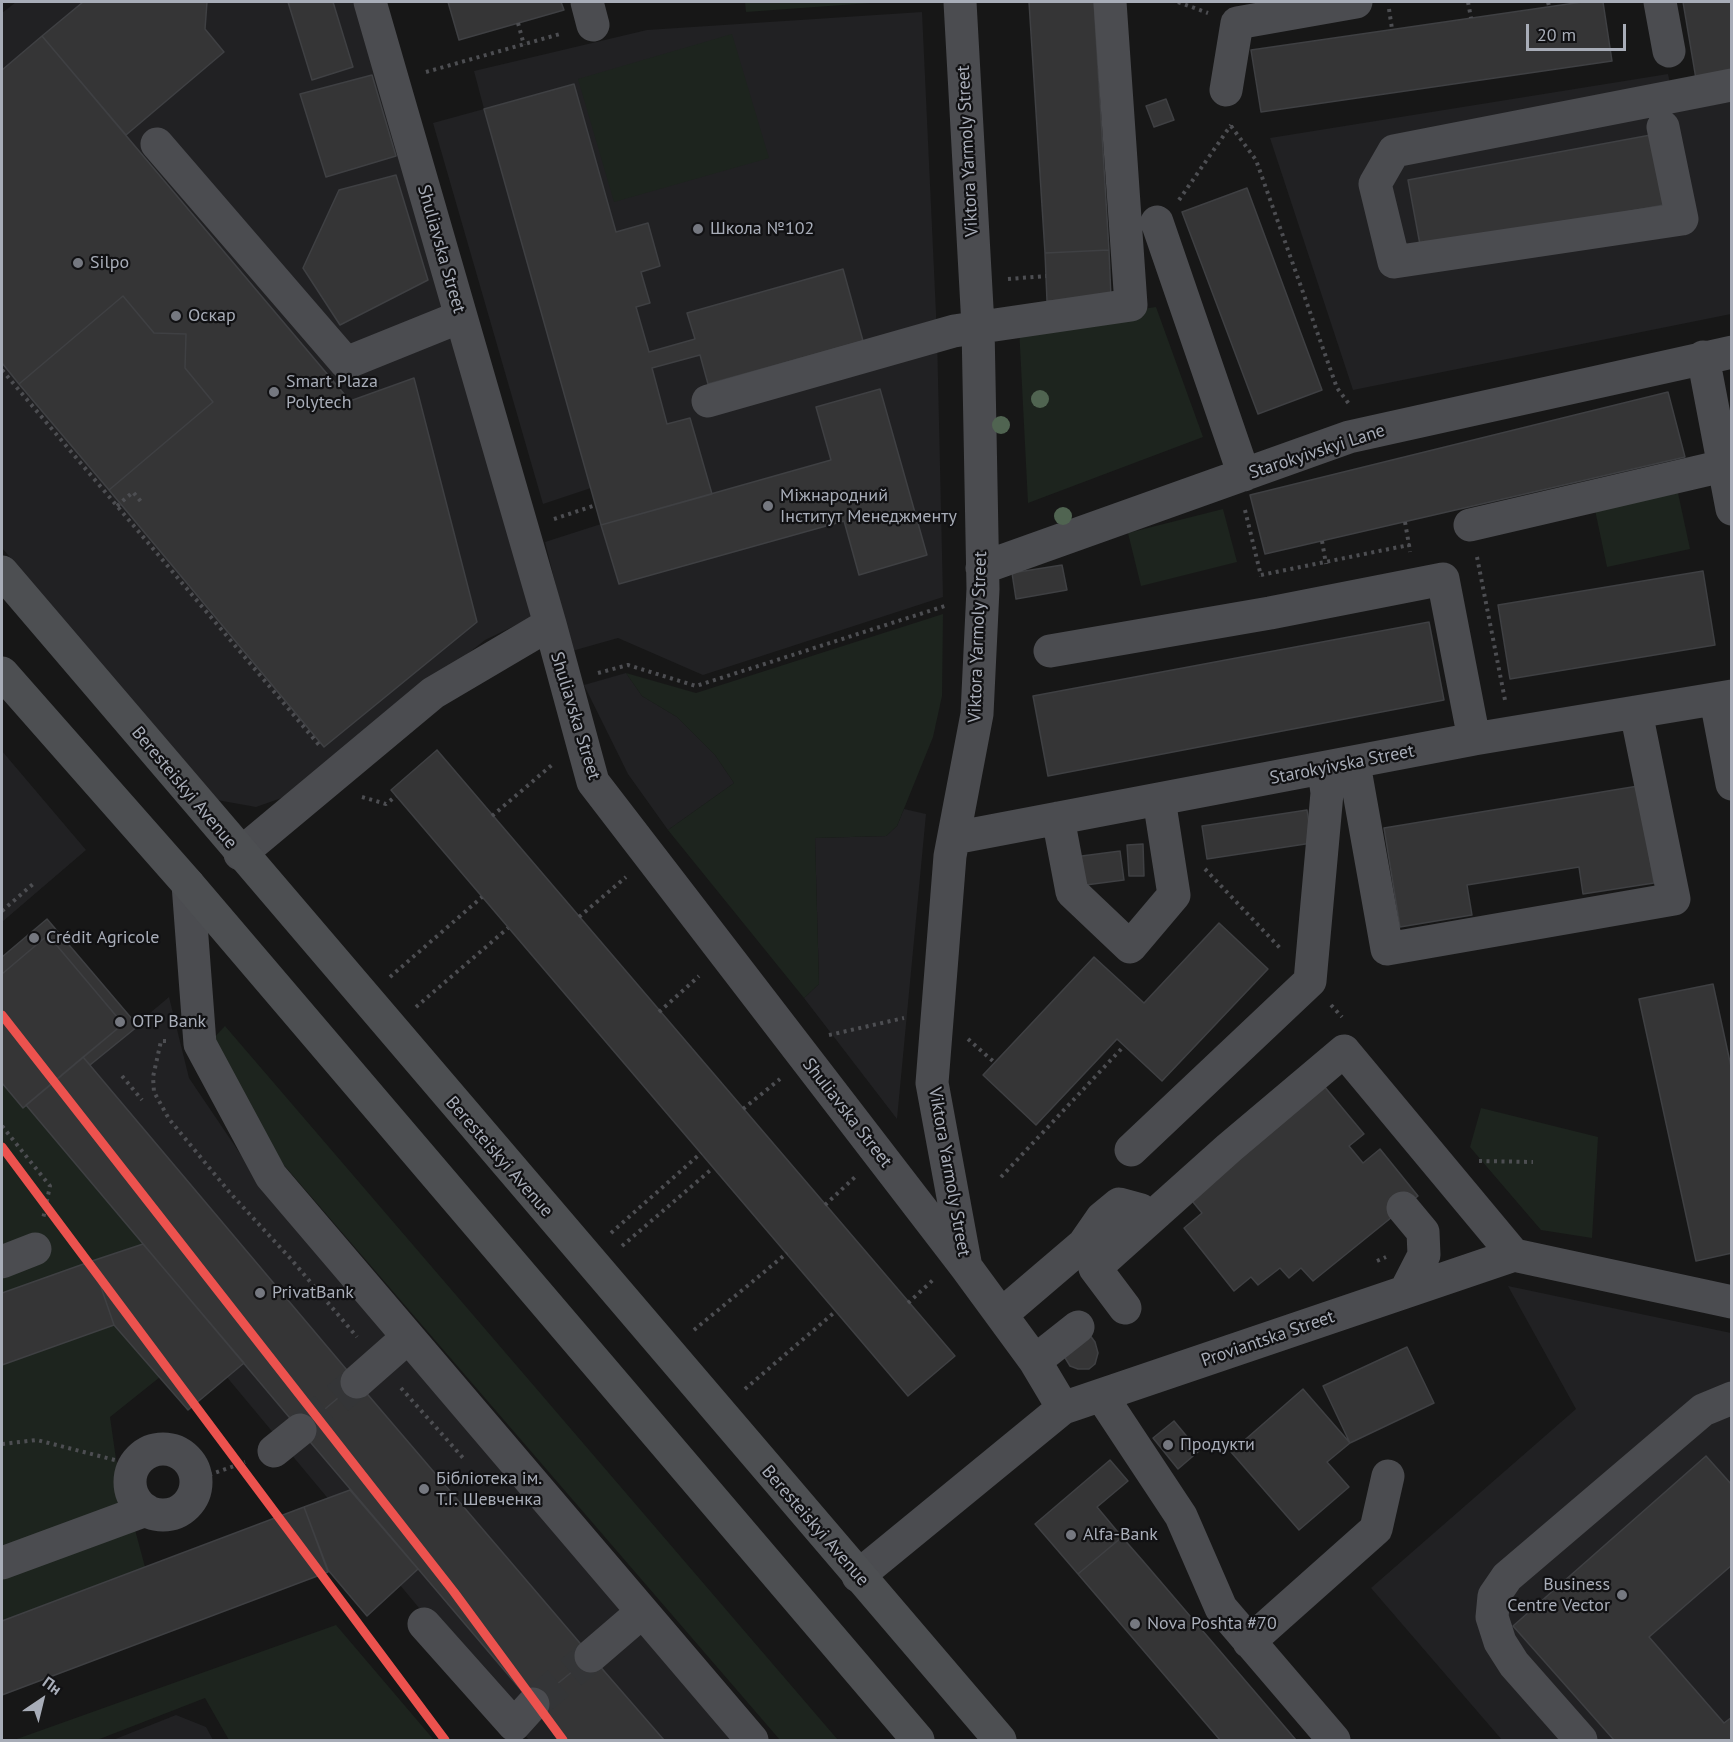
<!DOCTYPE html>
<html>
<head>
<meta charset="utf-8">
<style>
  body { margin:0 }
  #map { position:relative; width:1733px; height:1742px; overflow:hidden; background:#171717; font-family:"PT Sans",sans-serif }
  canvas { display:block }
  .frame { position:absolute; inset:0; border:3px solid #a8adb8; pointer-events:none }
  .north { position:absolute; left:12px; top:1670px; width:60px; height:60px; -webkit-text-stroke:4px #111113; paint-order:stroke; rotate:35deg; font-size:16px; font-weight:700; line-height:24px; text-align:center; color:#a8adb8 }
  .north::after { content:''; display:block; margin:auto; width:21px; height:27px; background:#a8adb8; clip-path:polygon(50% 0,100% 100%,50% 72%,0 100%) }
  .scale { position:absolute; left:1526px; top:24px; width:100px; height:27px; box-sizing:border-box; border:3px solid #a8adb8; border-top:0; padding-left:8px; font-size:18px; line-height:21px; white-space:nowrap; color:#a8adb8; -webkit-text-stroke:4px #111113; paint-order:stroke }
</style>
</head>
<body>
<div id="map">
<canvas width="1733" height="1742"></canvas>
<div class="frame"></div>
<div class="north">Пн</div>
<div class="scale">20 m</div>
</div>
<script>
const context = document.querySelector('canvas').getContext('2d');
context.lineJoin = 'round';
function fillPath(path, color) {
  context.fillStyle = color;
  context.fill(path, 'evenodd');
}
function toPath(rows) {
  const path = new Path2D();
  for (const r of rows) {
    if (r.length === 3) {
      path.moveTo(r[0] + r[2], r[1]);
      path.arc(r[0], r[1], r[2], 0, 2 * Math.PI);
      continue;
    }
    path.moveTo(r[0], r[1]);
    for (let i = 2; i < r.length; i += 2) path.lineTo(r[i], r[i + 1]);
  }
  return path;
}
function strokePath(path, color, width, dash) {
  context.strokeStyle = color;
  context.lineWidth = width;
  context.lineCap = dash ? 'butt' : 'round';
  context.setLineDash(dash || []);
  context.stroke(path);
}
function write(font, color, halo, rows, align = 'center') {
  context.font = font + ' "PT Sans",sans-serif';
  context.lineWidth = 4.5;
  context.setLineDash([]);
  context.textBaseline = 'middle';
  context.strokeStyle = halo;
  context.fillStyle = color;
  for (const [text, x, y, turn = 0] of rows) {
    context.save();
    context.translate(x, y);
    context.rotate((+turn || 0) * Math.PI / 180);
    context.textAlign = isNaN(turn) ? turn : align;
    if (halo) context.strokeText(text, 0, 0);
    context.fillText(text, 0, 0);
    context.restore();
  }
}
fillPath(toPath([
  [16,2,362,2,539,614,485,640,290,795,256,807,217,800,2,548,2,13],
  [922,12,937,335,943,597,703,675,618,638,572,651,545,542,601,524,591,488,543,504,433,123,484,109,474,71,647,30],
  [1668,74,1676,111,1731,102,1731,314,1353,390,1270,138],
  [626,673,642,696,677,717,715,755,734,783,668,830,628,774,584,685],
  [2,751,86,850,2,922],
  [904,809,926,814,897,1119,804,998,819,984,815,838,886,836,897,826],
  [169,997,189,1078,264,1189,740,1740,529,1740,17,1125],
  [1508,1286,1731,1333,1731,1740,1502,1740,1371,1588,1576,1409],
  [176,1715,206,1727,213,1740,113,1740]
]), '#212123');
fillPath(toPath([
  [745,2,884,2,746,12],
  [732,34,769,158,614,202,578,79],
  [1156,307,1203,437,1028,503,1019,327],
  [1678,493,1690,549,1607,567,1595,510],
  [1223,509,1237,562,1141,586,1128,533],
  [943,614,942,696,933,737,897,826,886,836,815,838,819,984,804,998,668,830,734,783,715,755,677,717,642,696,626,673,696,693],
  [225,1026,838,1740,780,1740,283,1164,210,1042],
  [2,1078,26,1105,143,1244,2,1293],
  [1481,1108,1598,1137,1592,1238,1541,1230,1481,1160,1470,1147],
  [114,1325,160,1377,110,1417,116,1459,145,1567,2,1621,2,1365],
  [336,1625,434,1740,229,1740,205,1698,97,1740,14,1740]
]), '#1d241e');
const building = toPath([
  [83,2,207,2,205,29,224,52,126,135,42,36,83,2],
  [288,2,333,2,353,67,312,80,288,2],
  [448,2,561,2,564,10,459,40,448,2],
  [1029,2,1094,2,1109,250,1045,253,1029,2],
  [1582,2,1603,2,1612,61,1261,112,1251,50,1582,2],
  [1683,2,1732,2,1732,73,1696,79,1683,2],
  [42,36,350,401,414,378,477,622,324,747,109,490,213,402,185,368,186,334,154,333,123,296,19,384,2,363,2,70,42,36],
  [372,75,396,156,326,177,300,94,372,75],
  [574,84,616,232,648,223,660,266,641,272,650,303,636,307,649,352,695,339,687,313,843,269,863,341,708,384,700,355,652,368,667,424,690,418,712,494,601,525,484,109,574,84],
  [1166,99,1174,120,1154,127,1146,106,1166,99],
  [1656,134,1669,204,1421,250,1408,180,1656,134],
  [396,175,428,280,340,325,303,268,339,190,396,175],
  [1247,188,1322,390,1258,414,1182,212,1247,188],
  [1109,250,1111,298,1047,301,1045,253,1109,250],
  [123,296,154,333,186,334,185,368,213,402,109,490,19,384,123,296],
  [880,389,927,555,859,575,844,521,619,584,601,525,831,460,816,407,880,389],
  [1668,392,1685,457,1265,554,1250,495,1668,392],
  [1062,565,1067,590,1016,599,1012,573,1062,565],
  [1703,571,1715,645,1510,679,1498,605,1703,571],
  [1429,622,1444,700,1048,776,1033,696,1429,622],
  [437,750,955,1356,908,1396,391,790,437,750],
  [1638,786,1654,883,1583,894,1579,867,1467,885,1472,915,1400,927,1384,828,1638,786],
  [1307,810,1312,843,1207,859,1202,826,1307,810],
  [1143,844,1144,876,1129,876,1127,845,1143,844],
  [1120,851,1124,880,1078,886,1074,857,1120,851],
  [47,919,138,1026,90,1065,83,1057,123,1024,48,935,2,974,2,957,47,919],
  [1219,923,1268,969,1162,1081,1117,1039,1036,1125,983,1075,1094,957,1144,1003,1219,923],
  [48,935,123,1024,23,1108,2,1083,2,974,48,935],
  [1713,984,1732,1071,1732,1253,1696,1261,1639,999,1713,984],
  [83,1057,357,1382,300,1430,26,1105,83,1057],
  [1324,1086,1364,1134,1349,1146,1363,1163,1380,1149,1418,1196,1313,1281,1301,1268,1289,1278,1280,1268,1258,1285,1251,1277,1234,1291,1184,1228,1202,1213,1188,1196,1324,1086],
  [143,1244,244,1363,188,1410,114,1325,92,1261,143,1244],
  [92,1261,114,1325,2,1365,2,1293,92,1261],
  [1089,1334,1095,1342,1098,1353,1095,1364,1089,1369,1078,1369,1070,1366,1064,1356,1089,1334],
  [1407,1347,1434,1403,1350,1443,1323,1386,1407,1347],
  [357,1382,591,1656,533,1704,300,1430,357,1382],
  [1303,1389,1350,1443,1327,1462,1349,1487,1299,1530,1231,1452,1303,1389],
  [1174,1421,1199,1451,1178,1469,1153,1438,1174,1421],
  [1706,1456,1732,1485,1732,1565,1649,1637,1724,1723,1732,1717,1732,1740,1614,1740,1513,1626,1706,1456],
  [1110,1460,1128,1481,1097,1507,1122,1537,1078,1574,1035,1524,1110,1460],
  [350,1490,418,1569,367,1616,328,1570,304,1507,350,1490],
  [304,1507,328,1572,2,1695,2,1621,304,1507],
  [1122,1537,1143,1561,1296,1740,1220,1740,1078,1574,1122,1537],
  [591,1656,664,1740,563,1740,533,1704,591,1656]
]);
fillPath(building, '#353536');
strokePath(building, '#3f4043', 1.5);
strokePath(toPath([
  [300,1430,357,1382],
  [533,1704,591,1656]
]), '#343537', 33, [33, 16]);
strokePath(toPath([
  [1178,2,1208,13],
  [1468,2,1471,18],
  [1548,2,1549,6],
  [1389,9,1392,29],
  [518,23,524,45],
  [426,72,560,34],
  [1231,126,1256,160,1337,388,1349,404],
  [1179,200,1231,125],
  [1008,279,1046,276],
  [2,370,319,745],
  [117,506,133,492,143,504],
  [1245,510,1261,576],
  [554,519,596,505],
  [1405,522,1409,545],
  [1322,541,1326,564],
  [1477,557,1505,700],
  [1261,575,1409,545,1410,552],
  [598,673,628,665,696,686,948,605],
  [362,797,386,804,396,796],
  [492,816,553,764],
  [1205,869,1280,948],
  [2,911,33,884],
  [579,917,626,877],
  [390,977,482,897],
  [1331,1005,1342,1017],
  [416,1007,508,928],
  [659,1012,699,976],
  [829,1035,904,1018],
  [968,1039,994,1062],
  [166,1041,161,1041,153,1077,154,1092,169,1119,231,1194,290,1258,357,1337],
  [122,1076,142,1100],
  [743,1109,780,1079],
  [2,1126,50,1186,43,1219],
  [1479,1161,1533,1162],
  [1001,1177,1124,1046],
  [825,1205,855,1177],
  [611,1233,701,1153],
  [622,1246,713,1168],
  [1377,1261,1386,1257],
  [908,1303,934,1279],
  [694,1330,787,1253],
  [401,1388,464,1459],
  [745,1389,836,1311],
  [2,1444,37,1440,134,1465],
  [195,1480,245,1462]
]), '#4d4e52', 4, [3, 4.5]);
strokePath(toPath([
  [370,2,550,624,593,782,966,1267,1035,1361,1063,1408],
  [587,2,593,25],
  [960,2,978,326,983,589,977,714,950,856,932,1083,965,1262],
  [1660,2,1669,51],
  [1226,90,1237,23,1356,2],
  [1663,127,1682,219,1394,262,1375,184,1394,151,1732,85],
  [157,144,346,363,460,317],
  [1157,222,1244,475],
  [1703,357,1732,509],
  [708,401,954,331,1131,305,1110,2],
  [1470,525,1723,466],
  [982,568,1349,437,1732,352],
  [1050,651,1270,613,1443,579,1474,739],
  [1716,700,1732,784],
  [1354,764,1387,949,1674,899,1636,712],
  [1058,818,1072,892,1130,947,1174,895,1159,799],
  [954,838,1474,739,1732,696],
  [240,854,433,693,550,624],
  [188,884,200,1044,271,1176,752,1740],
  [1131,1150,1310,981,1327,793,1324,769],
  [1403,1208,1423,1232,1424,1255,1405,1292],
  [2,1262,35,1249],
  [1125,1308,1095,1268,1229,1148,1344,1051,1514,1255],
  [1002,1314,1084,1244,1102,1218,1119,1204,1141,1210],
  [1035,1361,1078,1327],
  [357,1382,407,1338],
  [1101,1395,1181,1516,1221,1608,1334,1740],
  [163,1482,33],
  [274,1451,300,1430],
  [2,1563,146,1510],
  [858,1576,1063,1408,1514,1255,1732,1302],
  [424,1624,514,1725,533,1704],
  [1249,1642,1376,1529,1388,1476],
  [591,1656,641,1613],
  [1581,1740,1514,1664,1500,1642,1492,1617,1494,1596,1507,1577,1703,1410,1732,1398]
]), '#4b4c50', 33);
strokePath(toPath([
  [2,572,1000,1740],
  [2,673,188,884,918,1740]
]), '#4d4f52', 33);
strokePath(toPath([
  [2,1015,454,1592,563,1740],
  [2,1147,445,1740]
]), '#ec524e', 9);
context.fillStyle = '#506451';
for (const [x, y] of [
  [1040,399],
  [1001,425],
  [1063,516]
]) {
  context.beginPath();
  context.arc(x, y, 9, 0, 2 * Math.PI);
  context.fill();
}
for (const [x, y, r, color] of [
  [698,229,6,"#757880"],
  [78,263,6,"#757880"],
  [176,316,6,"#757880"],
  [274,392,6,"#757880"],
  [768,506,6,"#757880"],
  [34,938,6,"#757880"],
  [120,1022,6,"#757880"],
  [260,1293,6,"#757880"],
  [1168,1445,6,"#757880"],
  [424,1489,6,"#757880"],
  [1071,1535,6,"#757880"],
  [1622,1595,6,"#757880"],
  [1135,1624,6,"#757880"]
]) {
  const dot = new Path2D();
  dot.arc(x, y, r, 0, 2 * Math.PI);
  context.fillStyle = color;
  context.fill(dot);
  strokePath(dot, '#111113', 2);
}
write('18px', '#a8adb8', '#111113', [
  ["Viktora Yarmoly Street",968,151,-93],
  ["Shuliavska Street",441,249,74],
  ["Starokyivskyi Lane",1317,452,-18],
  ["Viktora Yarmoly Street",978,637,-88],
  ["Shuliavska Street",575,716,73],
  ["Starokyivska Street",1342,765,-11],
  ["Beresteiskyi Avenue",184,788,50],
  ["Shuliavska Street",847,1113,52],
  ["Beresteiskyi Avenue",499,1157,49],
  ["Viktora Yarmoly Street",949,1172,80],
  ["Proviantska Street",1268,1339,-19],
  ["Beresteiskyi Avenue",815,1526,49]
]);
write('18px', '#a8adb8', '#111113', [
  ["Школа №102",710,229],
  ["Silpo",90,263],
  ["Оскар",188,316],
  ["Smart Plaza",286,382],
  ["Polytech",286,403],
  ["Міжнародний",780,496],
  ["Інститут Менеджменту",780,517],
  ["Crédit Agricole",46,938],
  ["OTP Bank",132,1022],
  ["PrivatBank",272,1293],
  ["Продукти",1180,1445],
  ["Бібліотека ім.",436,1479],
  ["Т.Г. Шевченка",436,1500],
  ["Alfa-Bank",1083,1535],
  ["Business",1610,1585,"right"],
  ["Centre Vector",1610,1606,"right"],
  ["Nova Poshta #70",1147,1624]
], 'left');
</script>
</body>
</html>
